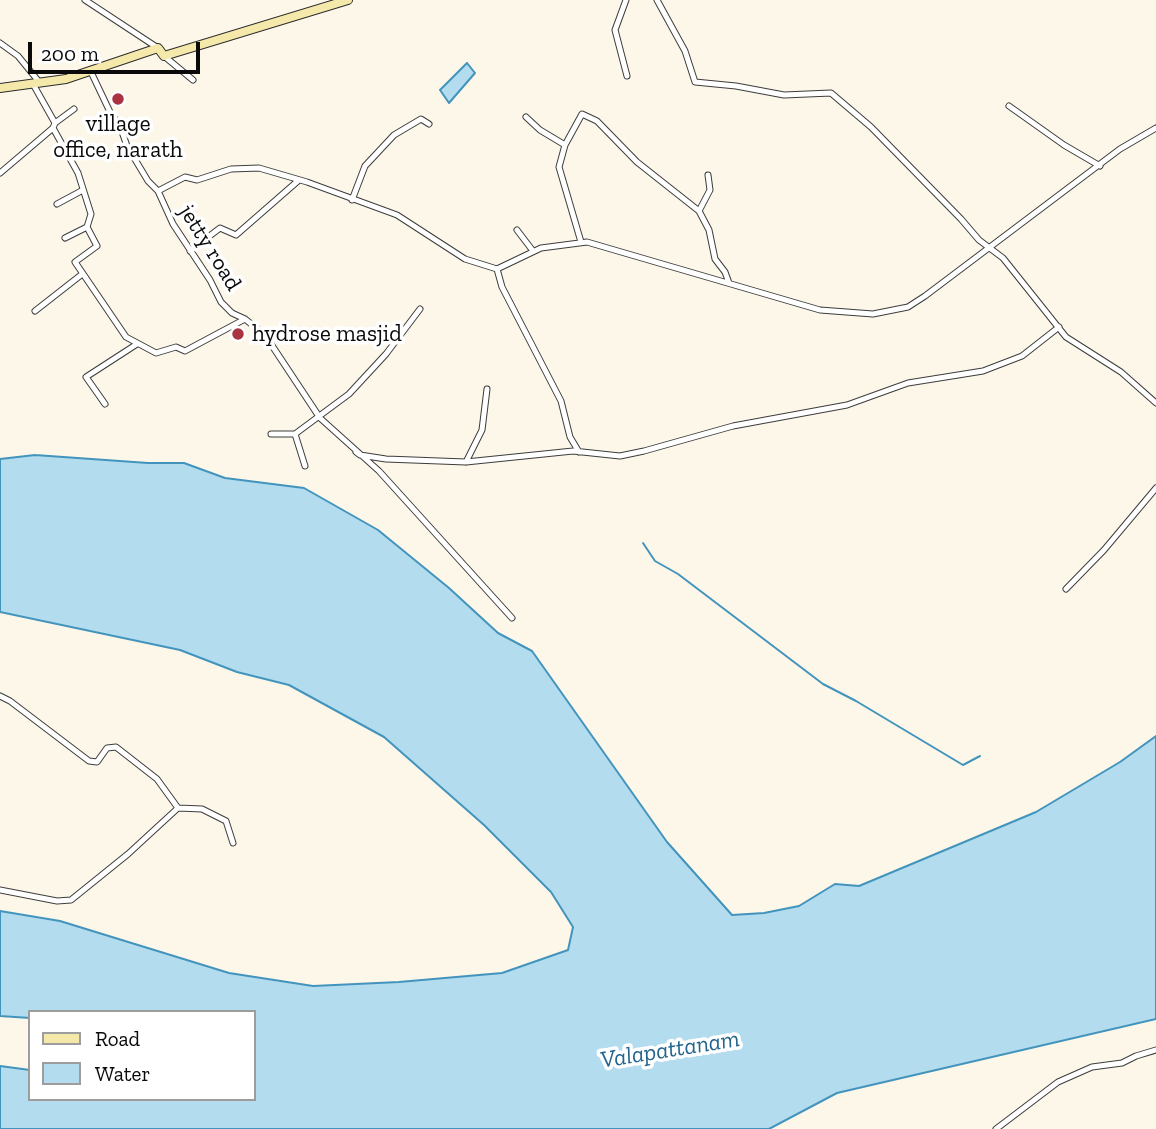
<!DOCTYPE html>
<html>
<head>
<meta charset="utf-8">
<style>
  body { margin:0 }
  #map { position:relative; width:1156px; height:1129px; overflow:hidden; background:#fdf7e9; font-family:"Zilla Slab",serif }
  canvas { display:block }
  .legend { position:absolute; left:28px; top:1010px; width:228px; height:91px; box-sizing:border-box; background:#fff; border:2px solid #9d9d9d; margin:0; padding:9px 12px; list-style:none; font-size:21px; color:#0a0a0a }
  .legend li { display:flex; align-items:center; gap:14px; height:35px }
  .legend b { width:35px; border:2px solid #9d9d9d }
  .scale { position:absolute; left:28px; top:42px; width:172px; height:32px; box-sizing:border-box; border:4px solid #0a0a0a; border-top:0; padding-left:9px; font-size:21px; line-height:24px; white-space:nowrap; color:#0a0a0a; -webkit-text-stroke:5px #fff; paint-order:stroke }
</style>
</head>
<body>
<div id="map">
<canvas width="1156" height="1129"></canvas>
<ul class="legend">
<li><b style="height:9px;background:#f5e8ab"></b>Road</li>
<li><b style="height:19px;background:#b3dcee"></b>Water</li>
</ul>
<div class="scale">200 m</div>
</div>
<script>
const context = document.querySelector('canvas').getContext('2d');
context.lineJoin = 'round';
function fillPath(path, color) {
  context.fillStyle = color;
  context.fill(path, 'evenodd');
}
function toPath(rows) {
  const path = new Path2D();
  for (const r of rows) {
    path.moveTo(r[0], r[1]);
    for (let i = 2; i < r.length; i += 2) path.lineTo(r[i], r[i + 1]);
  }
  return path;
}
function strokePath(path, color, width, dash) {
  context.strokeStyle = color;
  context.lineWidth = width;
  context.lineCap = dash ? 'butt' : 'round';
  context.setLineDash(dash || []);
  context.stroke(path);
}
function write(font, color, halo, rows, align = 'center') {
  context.font = font + ' "Zilla Slab",serif';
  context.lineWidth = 7;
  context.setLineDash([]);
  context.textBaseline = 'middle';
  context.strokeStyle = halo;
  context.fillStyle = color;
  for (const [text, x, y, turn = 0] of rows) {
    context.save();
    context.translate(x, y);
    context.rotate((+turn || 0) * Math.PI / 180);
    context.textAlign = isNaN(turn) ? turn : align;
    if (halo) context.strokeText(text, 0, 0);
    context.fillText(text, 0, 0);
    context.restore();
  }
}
const water = toPath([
  [467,63,475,73,449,103,440,90,467,63],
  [35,455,148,463,184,463,225,478,304,488,378,530,449,588,498,633,532,651,667,842,732,915,764,913,799,906,835,884,859,886,1036,812,1120,762,1156,736,1156,1019,837,1093,769,1129,0,1129,0,1066,30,1070,30,1099,254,1099,254,1012,30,1012,30,1018,0,1016,0,911,60,921,229,973,313,986,399,982,502,973,568,950,573,927,551,892,484,825,384,737,289,685,237,672,180,650,0,612,0,459,35,455]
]);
fillPath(water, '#b3dcee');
strokePath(water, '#4394bd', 2);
strokePath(toPath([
  [643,543,655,561,678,574,823,684,856,701,963,765,980,756]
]), '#4394bd', 2);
const minor = toPath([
  [85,0,158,48],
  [626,0,615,30,627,76],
  [657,0,685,51,695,82,736,86,784,95,831,93,871,127,961,219,979,240,1003,258,1066,337,1121,372,1156,403],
  [0,43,18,56,40,83],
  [164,56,193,80],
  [91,72,110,112,120,126,127,146,148,181,158,191,173,224,210,280,221,302,232,313,245,319,265,335,320,418,379,471,512,618],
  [33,84,55,123,53,128,78,173,91,214,87,227,97,246,75,262,126,337,156,353,176,347,185,351,245,319],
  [1009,106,1064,145,1100,166],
  [526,117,540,130,565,145],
  [55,123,74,109],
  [0,173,53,128],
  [158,191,185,177,197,180,231,169,259,168,307,182,397,215,465,259,497,269,541,248,587,242,820,310,873,314,908,307,925,296,1120,149,1156,128],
  [352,200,365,166,394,135,421,119,429,124],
  [57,204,83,190],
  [699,211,710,190,708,175],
  [517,230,533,251],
  [65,238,87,227],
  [581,242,559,167,565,145,582,114,597,121,637,162,699,211,709,230,715,259,725,272,729,283],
  [190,251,220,228,236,235,299,180],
  [497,269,502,287,561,401,570,437,579,452],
  [35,311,81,275],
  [105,404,86,377,137,344],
  [271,434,295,434,349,394,386,354,420,309],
  [295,434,305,466],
  [356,452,360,455,386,459,466,462,573,451,620,456,644,451,733,426,847,405,908,383,983,371,1022,356,1059,327],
  [466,462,482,430,487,389],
  [1066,589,1104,550,1156,488],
  [0,696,10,701,89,761,97,762,107,748,116,747,157,779,178,808],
  [0,890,57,901,71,900,128,854,178,808,202,809,226,821,233,843],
  [996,1129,1058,1082,1092,1067,1122,1063,1136,1056,1156,1050]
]);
const secondary = toPath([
  [0,88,66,79,158,48,164,56,348,0]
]);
strokePath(minor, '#3d3d3d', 7);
strokePath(secondary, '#2c2c2c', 10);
strokePath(minor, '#fff', 5);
strokePath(secondary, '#f5e8ab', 8);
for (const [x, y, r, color] of [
  [118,99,7,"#a93340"],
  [238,334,7,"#a93340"]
]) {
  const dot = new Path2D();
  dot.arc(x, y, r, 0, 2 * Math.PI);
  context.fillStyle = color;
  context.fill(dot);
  strokePath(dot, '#fff', 2.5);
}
write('23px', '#0a0a0a', '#fff', [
  ["village",118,124],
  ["office, narath",118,150],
  ["hydrose masjid",252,334,"left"]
]);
write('23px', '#0a0a0a', '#fff', [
  ["jetty road",210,248,58]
]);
write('italic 24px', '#23658c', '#fff', [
  ["Valapattanam",670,1050,-9]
]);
</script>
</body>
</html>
